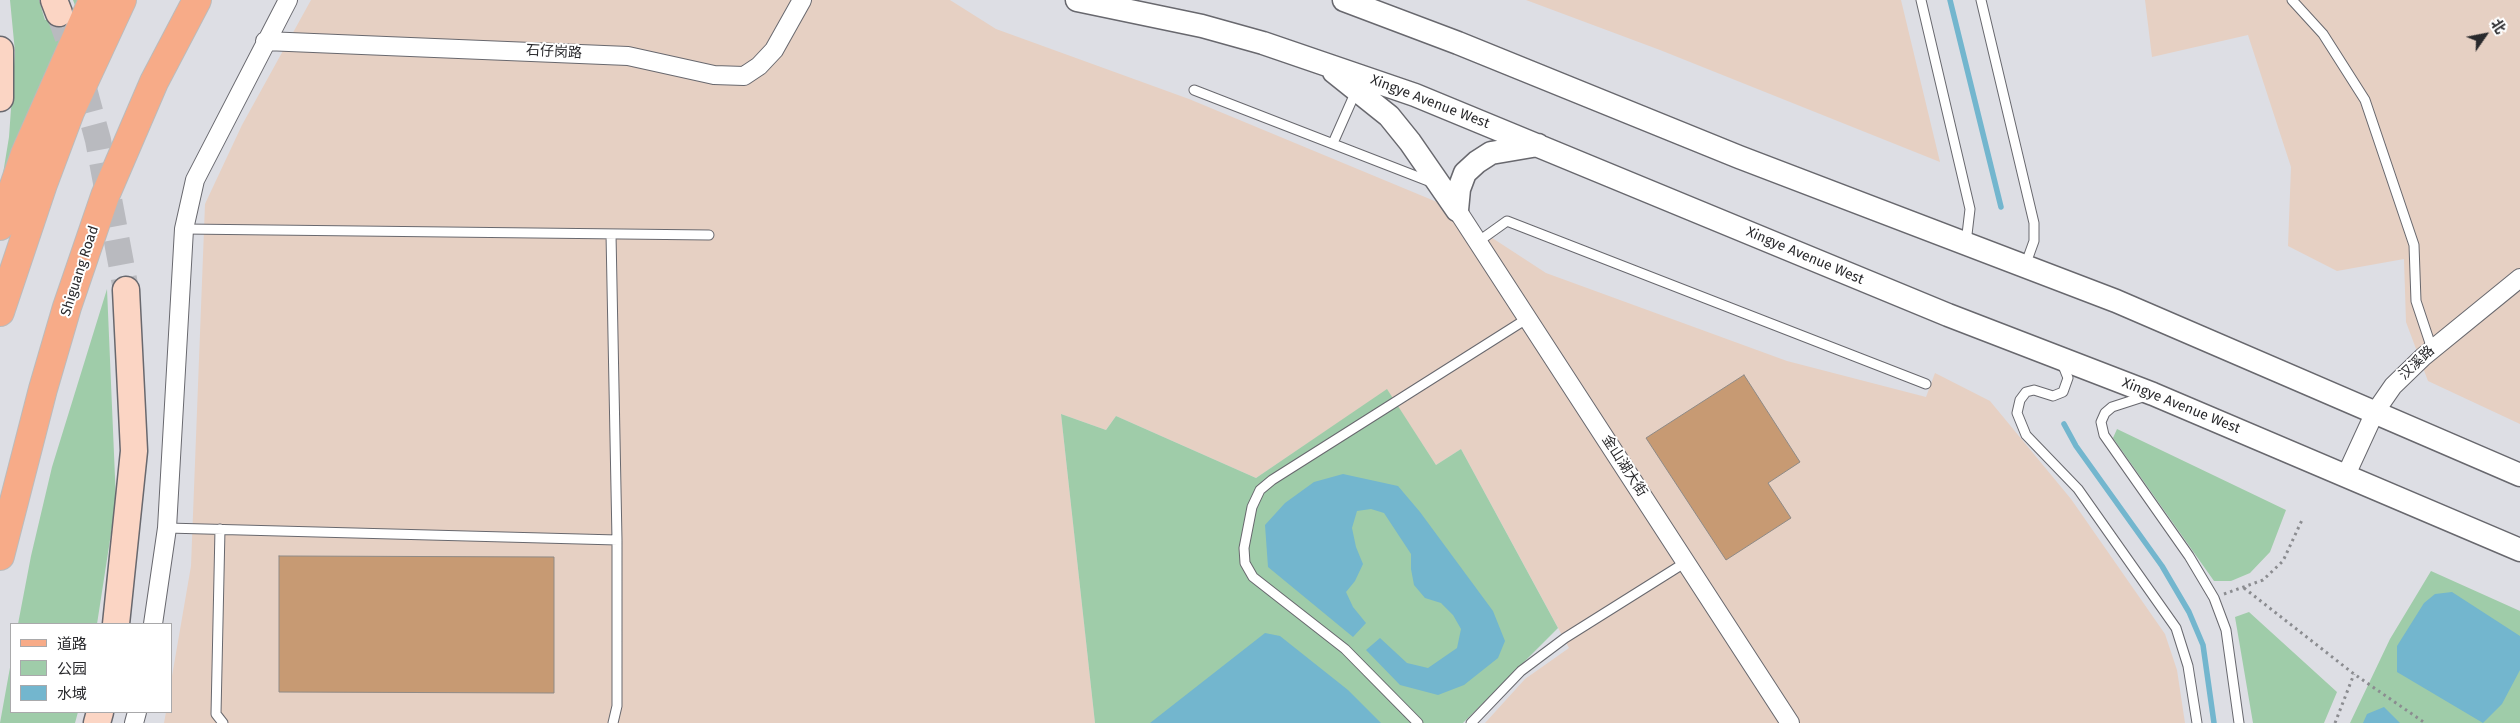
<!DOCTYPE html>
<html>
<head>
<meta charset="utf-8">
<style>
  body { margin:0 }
  #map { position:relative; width:2520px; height:723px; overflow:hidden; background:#dddee4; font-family:"Fira Sans","Noto Sans SC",sans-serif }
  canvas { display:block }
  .legend { position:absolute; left:10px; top:623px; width:162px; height:90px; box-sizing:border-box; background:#fff; border:1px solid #a9a9ab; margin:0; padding:6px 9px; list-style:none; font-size:15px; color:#29292c }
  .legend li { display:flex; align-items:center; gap:10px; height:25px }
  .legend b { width:25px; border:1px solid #a9a9ab }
  .north { position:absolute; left:2460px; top:10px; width:50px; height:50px; -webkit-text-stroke:4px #fff; paint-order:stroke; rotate:57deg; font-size:14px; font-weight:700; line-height:20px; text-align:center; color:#29292c }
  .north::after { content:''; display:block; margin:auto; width:18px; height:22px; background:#29292c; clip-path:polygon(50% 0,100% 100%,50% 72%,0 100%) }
</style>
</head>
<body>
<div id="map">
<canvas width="2520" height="723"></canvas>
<ul class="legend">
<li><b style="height:6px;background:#f7ab88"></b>道路</li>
<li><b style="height:14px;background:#9fcca9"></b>公园</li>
<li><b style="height:14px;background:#73b6ce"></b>水域</li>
</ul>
<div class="north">北</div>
</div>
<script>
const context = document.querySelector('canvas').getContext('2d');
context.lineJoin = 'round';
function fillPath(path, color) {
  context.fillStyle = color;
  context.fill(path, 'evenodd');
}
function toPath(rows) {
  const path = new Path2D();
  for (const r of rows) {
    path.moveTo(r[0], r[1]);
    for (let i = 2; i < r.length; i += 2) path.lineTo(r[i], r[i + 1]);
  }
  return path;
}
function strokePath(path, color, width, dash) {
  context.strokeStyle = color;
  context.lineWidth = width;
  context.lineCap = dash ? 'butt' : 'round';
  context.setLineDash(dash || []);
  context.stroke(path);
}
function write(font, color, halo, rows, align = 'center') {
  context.font = font + ' "Fira Sans","Noto Sans SC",sans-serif';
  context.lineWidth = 4;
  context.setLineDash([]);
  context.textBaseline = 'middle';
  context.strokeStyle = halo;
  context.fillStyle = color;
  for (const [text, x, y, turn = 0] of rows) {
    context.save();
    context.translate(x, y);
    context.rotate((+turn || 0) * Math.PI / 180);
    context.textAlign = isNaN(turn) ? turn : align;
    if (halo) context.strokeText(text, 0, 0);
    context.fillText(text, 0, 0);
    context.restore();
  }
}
fillPath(toPath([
  [311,0,950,0,996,29,1189,99,1437,202,1546,273,1787,361,1926,397,1935,373,1990,401,2071,499,2165,634,2177,670,2185,723,1485,723,1525,679,1569,648,1461,449,1436,465,1387,390,1256,478,1116,416,1106,430,1061,414,1095,723,164,723,166,712,171,712,171,682,191,566,205,204,242,125],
  [1526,0,1901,0,1940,162,1660,50],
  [2145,0,2520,0,2520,424,2428,381,2406,322,2404,259,2337,271,2288,246,2291,167,2248,35,2152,57]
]), '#e6d0c3');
fillPath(toPath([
  [10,0,39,0,45,20,76,8,73,0,80,0,0,192,9,137,15,52],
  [107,289,116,501,97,624,18,624,31,556,52,467],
  [1387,389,1436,465,1461,449,1558,628,1463,723,1095,723,1061,414,1106,430,1116,416,1256,478],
  [2117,429,2286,510,2270,552,2250,573,2231,581,2214,581,2113,438],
  [2431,571,2520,611,2520,723,2350,723,2390,639],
  [2249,612,2337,692,2324,723,2253,723,2235,617],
  [11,662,11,712,78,712,75,723,0,723]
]), '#9fcca9');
fillPath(toPath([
  [1343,474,1398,486,1420,512,1493,611,1505,641,1498,658,1464,685,1438,695,1400,685,1366,650,1380,638,1407,663,1428,668,1457,648,1461,629,1453,615,1441,603,1425,598,1414,585,1411,569,1411,554,1384,513,1371,509,1357,511,1352,528,1356,547,1363,564,1355,581,1346,592,1353,607,1366,623,1353,637,1268,567,1265,525,1285,503,1314,482],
  [2452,592,2520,636,2520,670,2502,704,2483,723,2397,672,2397,646,2424,603,2435,594],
  [1265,633,1280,636,1348,690,1381,723,1150,723],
  [2384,707,2400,723,2363,723,2367,714]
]), '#73b6ce');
strokePath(toPath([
  [1950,0,2001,207],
  [2064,424,2076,446,2162,566,2189,612,2203,645,2214,723]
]), '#73b6ce', 5.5);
const building = toPath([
  [1744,375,1800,462,1768,483,1791,518,1726,560,1646,438,1744,375],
  [279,556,554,557,554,693,279,692,279,556]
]);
fillPath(building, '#c79a73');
strokePath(building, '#8f8a86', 1);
strokePath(toPath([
  [59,13,78,67,98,140,126,290]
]), '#b9babf', 26, [26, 13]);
const service = toPath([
  [1921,0,1970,209,1966,243],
  [1981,0,2034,223,2034,241,2025,266],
  [2292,0,2323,34,2365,100,2414,245,2416,301,2432,349],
  [1194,90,1431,182],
  [1333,143,1356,91],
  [184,229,709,235],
  [611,234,617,540,617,706,613,723],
  [1479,241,1507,221,1926,384],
  [2062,363,2068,378,2063,392,2053,396,2034,390,2026,392,2020,400,2017,413,2026,435,2078,489,2176,628,2188,666,2197,723],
  [2146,396,2112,407,2105,413,2101,422,2104,435,2189,556,2214,598,2226,630,2239,723],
  [167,528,617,540],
  [220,529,216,714,223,723],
  [1418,723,1345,649,1253,577,1245,563,1244,548,1252,507,1260,490,1272,480,1528,318],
  [1471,723,1521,671,1565,638,1686,562]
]);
const minor = toPath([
  [265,41,628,56,714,75,744,76,759,66,774,50,802,0],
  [1457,210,1790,723],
  [2346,475,2375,412,2393,386,2423,357,2520,278],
  [153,624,167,528,184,229,195,180,288,0],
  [134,723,137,712]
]);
const tertiary = toPath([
  [1077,0,1202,26,1263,43,1415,95,1948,315,2153,394,2520,550],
  [1344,0,1458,43,1739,157,2116,301,2520,475],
  [1334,72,1389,116,1410,142,1457,210],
  [1457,210,1459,189,1465,173,1477,162,1491,153,1538,145]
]);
const secondary = toPath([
  [54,0,59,13],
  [0,50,0,98],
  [116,624,134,451,126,290],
  [97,723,100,712]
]);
const primary = toPath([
  [0,226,25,154,93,0],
  [0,312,43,184,70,112,122,0],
  [0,556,43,389,67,307,105,196,154,82,197,0]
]);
strokePath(service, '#68686e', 11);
strokePath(minor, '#68686e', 20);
strokePath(tertiary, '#68686e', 25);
strokePath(secondary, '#68686e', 29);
strokePath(primary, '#bbb', 30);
strokePath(toPath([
  [2244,588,2354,674,2425,723],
  [2224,594,2263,580,2283,561,2302,520],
  [2335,723,2354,674]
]), '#8b8c90', 3, [2.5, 4]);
strokePath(service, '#fff', 9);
strokePath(minor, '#fff', 18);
strokePath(tertiary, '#fff', 22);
strokePath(secondary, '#fbd5c4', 26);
strokePath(primary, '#f7ab88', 28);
write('14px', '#29292c', '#fff', [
  ["石仔岗路",554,52,3],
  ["Xingye Avenue West",1430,102,21],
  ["Xingye Avenue West",1805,256,23],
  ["Shiguang Road",80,271,-72],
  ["汉溪路",2417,363,-43],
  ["Xingye Avenue West",2181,406,22],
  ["金山湖大街",1624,466,57]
]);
</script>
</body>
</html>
